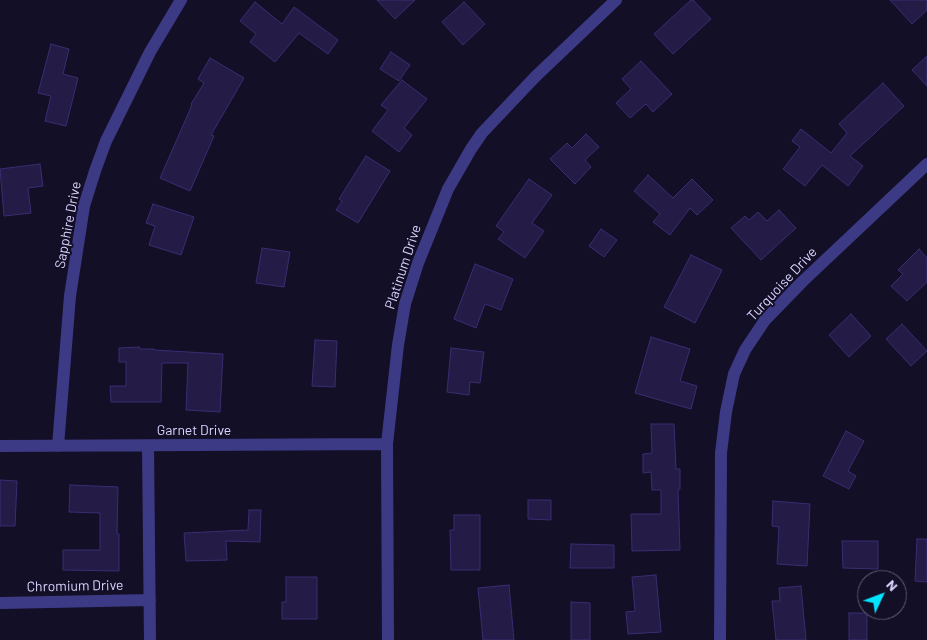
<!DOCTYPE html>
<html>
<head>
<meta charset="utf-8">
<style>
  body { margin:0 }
  #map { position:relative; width:927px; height:640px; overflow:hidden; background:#130f26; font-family:Barlow,sans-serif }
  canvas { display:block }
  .north { position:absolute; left:857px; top:570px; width:50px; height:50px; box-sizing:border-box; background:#130f26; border:1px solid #625e7d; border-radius:50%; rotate:47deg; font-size:14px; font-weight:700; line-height:20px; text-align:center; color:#d9d4ff }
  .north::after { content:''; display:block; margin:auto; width:18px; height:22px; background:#00e5ff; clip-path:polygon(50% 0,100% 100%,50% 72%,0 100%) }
</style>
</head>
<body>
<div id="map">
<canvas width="927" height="640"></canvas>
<div class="north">N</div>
</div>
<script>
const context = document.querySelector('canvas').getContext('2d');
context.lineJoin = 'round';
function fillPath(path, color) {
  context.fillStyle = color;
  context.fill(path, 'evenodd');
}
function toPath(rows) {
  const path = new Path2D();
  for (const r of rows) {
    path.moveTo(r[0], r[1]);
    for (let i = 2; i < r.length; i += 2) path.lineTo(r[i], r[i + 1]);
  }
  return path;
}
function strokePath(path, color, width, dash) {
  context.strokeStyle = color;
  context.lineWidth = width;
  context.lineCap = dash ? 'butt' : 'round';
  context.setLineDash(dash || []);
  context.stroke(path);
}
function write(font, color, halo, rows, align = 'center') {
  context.font = font + ' Barlow,sans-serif';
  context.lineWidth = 4;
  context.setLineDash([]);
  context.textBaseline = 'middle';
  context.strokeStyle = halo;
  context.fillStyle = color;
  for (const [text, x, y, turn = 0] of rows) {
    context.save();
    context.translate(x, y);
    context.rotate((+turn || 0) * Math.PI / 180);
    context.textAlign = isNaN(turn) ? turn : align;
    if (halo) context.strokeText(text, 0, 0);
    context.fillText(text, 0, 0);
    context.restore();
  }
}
const building = toPath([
  [377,0,415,0,395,19,377,0],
  [691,0,693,0,711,19,673,54,654,34,691,0],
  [890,0,927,0,927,10,912,24,890,0],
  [255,2,282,24,294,7,338,40,328,54,299,33,275,62,250,42,256,34,240,21,255,2],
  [464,2,485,24,463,45,442,22,464,2],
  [51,44,69,49,63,74,78,78,66,126,45,121,51,96,38,93,51,44],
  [391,52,410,65,399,81,380,69,391,52],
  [927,56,927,86,912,70,927,56],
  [210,58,244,78,211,135,214,136,190,191,160,178,192,105,191,104,204,83,198,79,210,58],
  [641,61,672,94,653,112,646,104,630,118,616,103,631,89,622,79,641,61],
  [402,80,427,99,404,128,412,135,399,152,372,131,388,110,381,105,402,80],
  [883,83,904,106,850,156,863,166,848,186,822,165,805,186,783,169,800,147,792,141,801,129,831,153,847,133,839,124,883,83],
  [586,134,599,147,585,160,591,167,575,184,550,159,567,143,572,148,586,134],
  [366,156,390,171,358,223,336,210,342,201,339,199,366,156],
  [40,164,43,186,28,188,31,213,4,216,0,169,40,164],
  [648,175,673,198,692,179,713,200,697,215,690,208,670,235,653,222,660,214,634,191,648,175],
  [529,179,552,195,532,223,544,231,525,258,498,239,504,232,496,226,529,179],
  [153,204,194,217,181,255,149,245,155,226,146,223,153,204],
  [779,210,796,228,761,260,731,228,745,216,749,220,758,212,767,221,779,210],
  [601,229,617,240,604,257,589,246,601,229],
  [262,248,290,252,284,287,256,283,262,248],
  [919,249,927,258,927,282,907,301,891,286,903,274,898,270,919,249],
  [691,255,722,270,695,323,664,307,691,255],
  [475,264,513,279,501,310,485,304,476,328,454,319,475,264],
  [851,314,871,336,849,357,829,335,851,314],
  [902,324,927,351,911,366,886,339,902,324],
  [651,337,690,349,680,381,697,386,691,409,635,393,651,337],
  [315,340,337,341,335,387,312,386,315,340],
  [139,347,140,349,154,349,154,350,223,354,220,412,186,410,188,363,162,363,161,402,111,402,110,386,126,386,126,362,119,362,119,348,139,347],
  [451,348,484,352,480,383,470,382,469,395,447,392,451,348],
  [651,424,674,424,676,469,680,469,680,489,678,490,680,550,632,551,631,514,661,514,661,490,652,490,651,472,643,473,643,454,652,453,651,424],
  [846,431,864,441,848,471,856,476,849,489,823,476,846,431],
  [0,480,17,481,15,526,0,526,0,480],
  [70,485,118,487,117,534,119,534,119,571,63,570,63,550,100,550,100,513,69,512,70,485],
  [528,500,551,500,551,520,528,519,528,500],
  [773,501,810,504,807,566,777,564,779,527,772,526,773,501],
  [249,510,261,510,260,542,226,541,227,560,186,561,184,533,248,530,249,510],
  [454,515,480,515,480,570,451,570,450,530,454,530,454,515],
  [917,539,927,539,927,582,915,581,917,539],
  [842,541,878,541,878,569,843,568,842,541],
  [571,544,614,545,614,568,570,568,571,544],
  [656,575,661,632,628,634,626,612,635,611,632,577,656,575],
  [286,577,317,577,317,619,282,619,282,602,286,602,286,577],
  [509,585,514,640,483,640,478,588,509,585],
  [801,586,806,640,776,640,772,601,780,601,779,588,801,586],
  [571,602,590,603,590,640,571,640,571,602],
  [849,613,867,613,867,640,849,640,849,613]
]);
fillPath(building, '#241b47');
strokePath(building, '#3b2d73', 1);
strokePath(toPath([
  [0,446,387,444],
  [58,446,70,296,84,206,95,171,106,141,150,52,181,0],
  [148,446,150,640],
  [0,603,150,600],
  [388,640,387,444,398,345,405,304,418,263,448,189,471,149,482,133,535,77,616,0],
  [720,640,721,453,726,412,734,374,745,350,765,320,803,281,927,164]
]), '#3d3a85', 12);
write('14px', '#d9d4ff', '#130f26', [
  ["Sapphire Drive",68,225,-79],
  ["Platinum Drive",403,267,-72],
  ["Turquoise Drive",782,284,-47],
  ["Garnet Drive",194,430],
  ["Chromium Drive",75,586,-1]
]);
</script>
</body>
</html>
